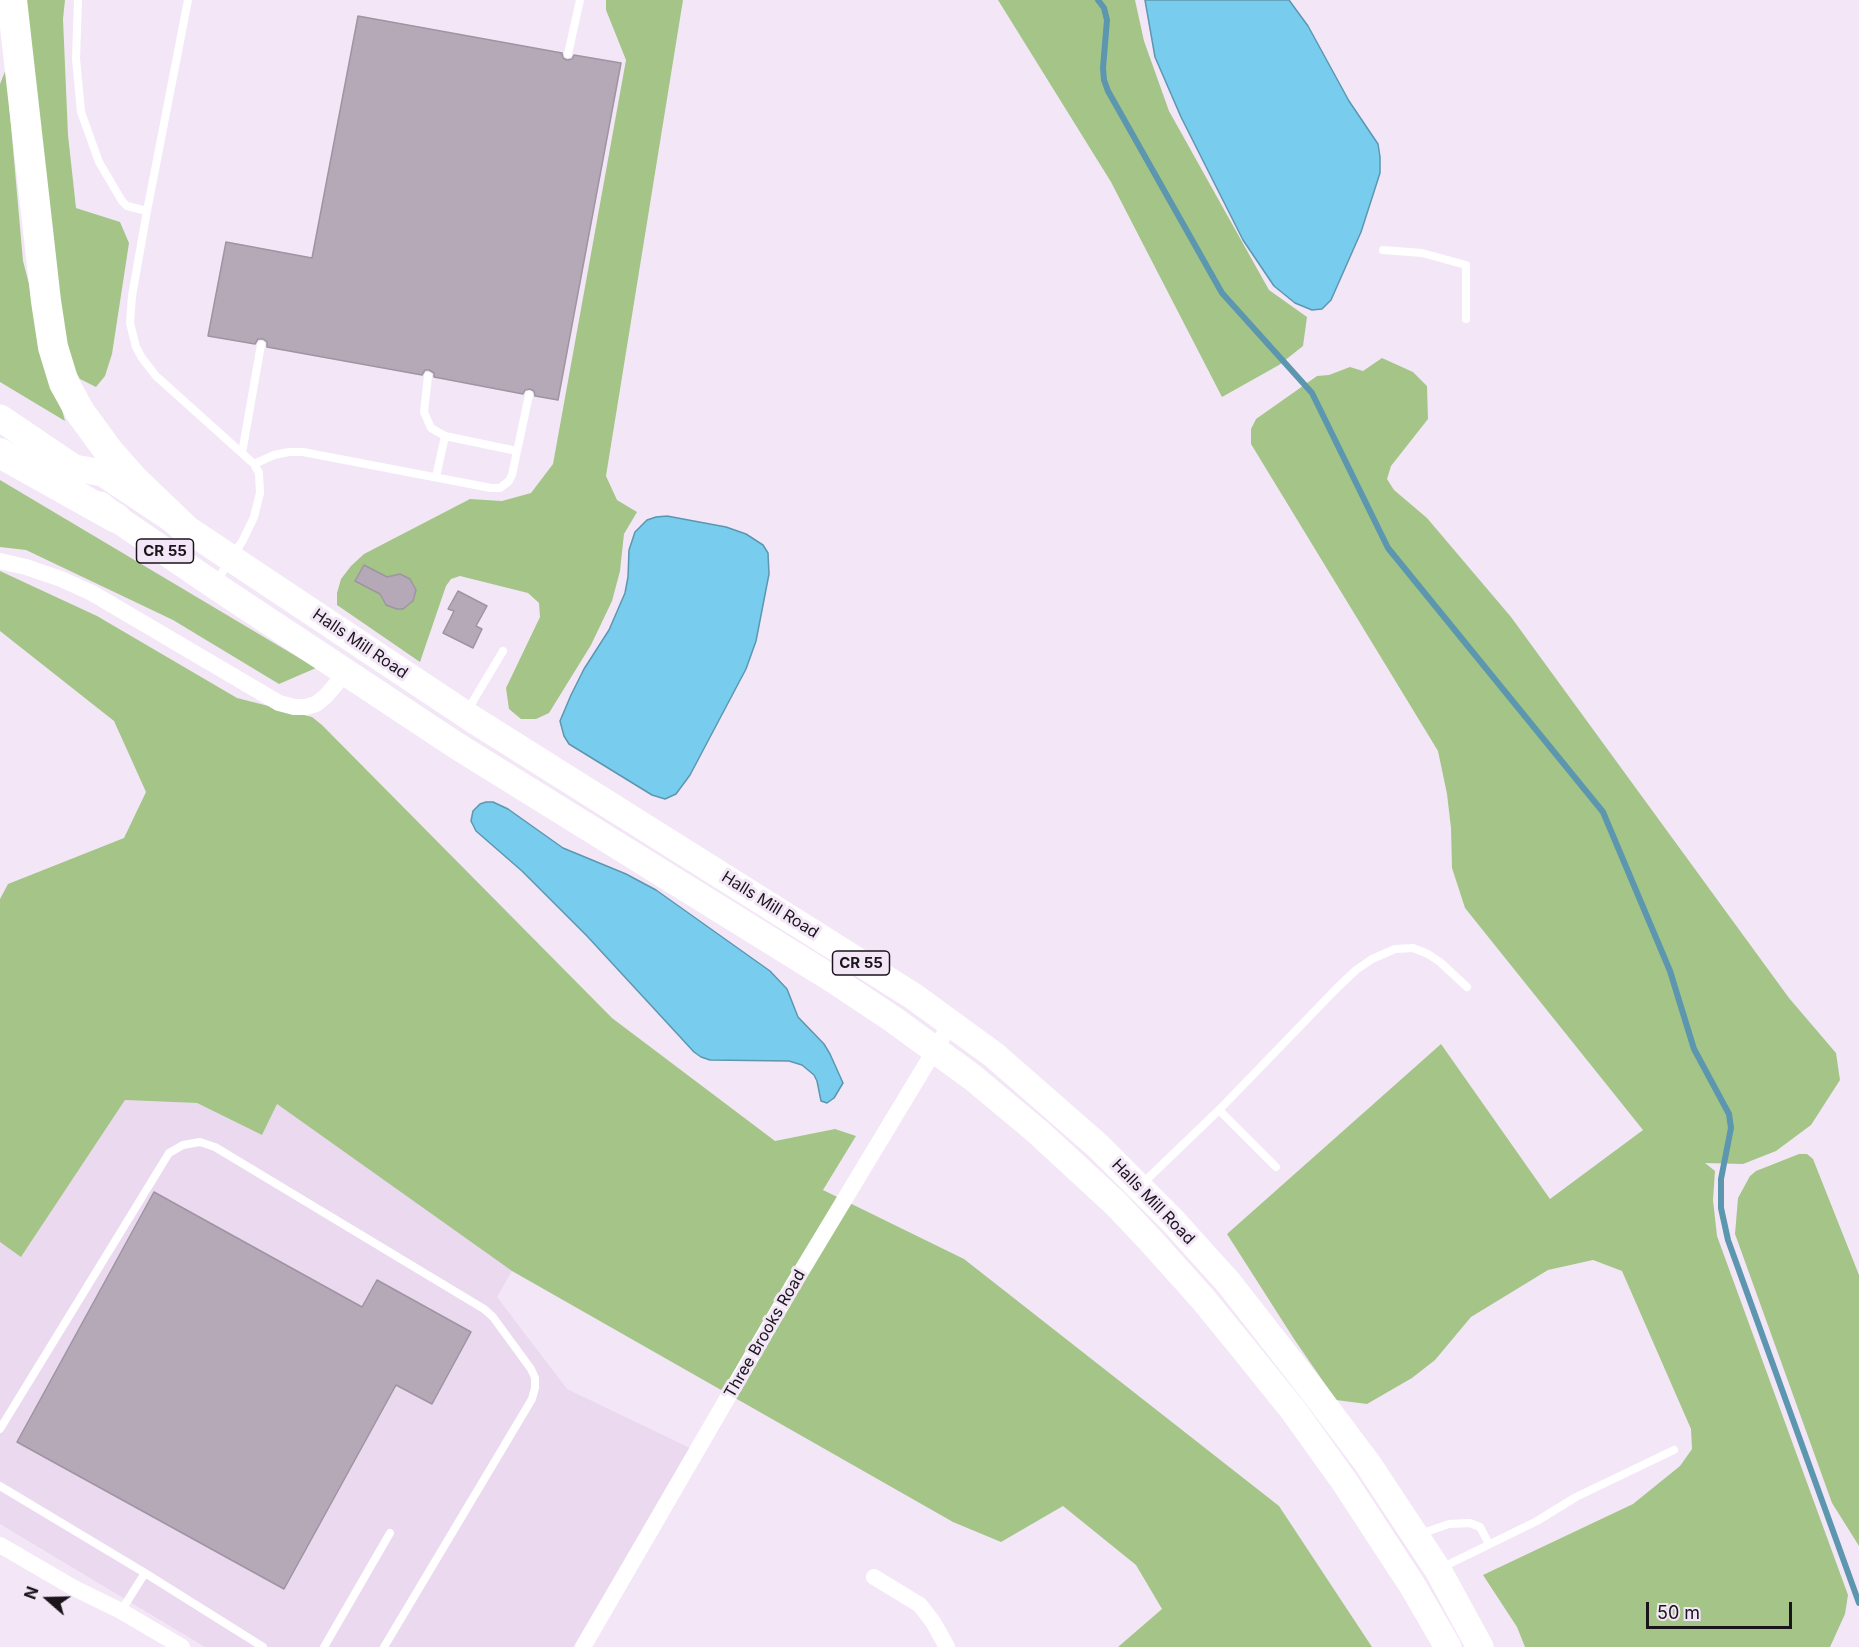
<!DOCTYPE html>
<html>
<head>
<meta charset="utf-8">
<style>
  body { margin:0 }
  #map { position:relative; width:1859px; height:1647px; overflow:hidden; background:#f3e7f7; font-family:Inter,sans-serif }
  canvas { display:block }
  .north { position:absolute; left:18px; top:1569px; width:60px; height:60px; -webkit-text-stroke:4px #f3e7f7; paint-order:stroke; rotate:290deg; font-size:16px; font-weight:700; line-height:24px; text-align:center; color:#19151b }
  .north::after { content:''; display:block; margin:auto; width:21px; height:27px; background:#19151b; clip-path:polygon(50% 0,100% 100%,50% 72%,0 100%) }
  .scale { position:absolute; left:1646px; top:1602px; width:146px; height:27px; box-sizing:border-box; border:3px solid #19151b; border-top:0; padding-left:8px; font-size:18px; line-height:21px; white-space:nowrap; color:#19151b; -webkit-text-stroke:4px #f3e7f7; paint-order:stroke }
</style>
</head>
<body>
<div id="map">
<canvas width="1859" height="1647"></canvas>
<div class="north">N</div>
<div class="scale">50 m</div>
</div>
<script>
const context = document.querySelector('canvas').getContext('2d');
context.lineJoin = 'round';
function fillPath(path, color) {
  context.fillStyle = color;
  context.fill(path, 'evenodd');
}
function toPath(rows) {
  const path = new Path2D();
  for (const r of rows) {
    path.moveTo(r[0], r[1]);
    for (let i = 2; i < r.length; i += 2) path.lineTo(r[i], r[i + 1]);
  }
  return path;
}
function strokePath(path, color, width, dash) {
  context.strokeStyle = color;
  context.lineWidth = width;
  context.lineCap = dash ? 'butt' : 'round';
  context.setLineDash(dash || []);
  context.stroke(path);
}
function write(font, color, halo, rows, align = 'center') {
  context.font = font + ' Inter,sans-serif';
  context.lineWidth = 6;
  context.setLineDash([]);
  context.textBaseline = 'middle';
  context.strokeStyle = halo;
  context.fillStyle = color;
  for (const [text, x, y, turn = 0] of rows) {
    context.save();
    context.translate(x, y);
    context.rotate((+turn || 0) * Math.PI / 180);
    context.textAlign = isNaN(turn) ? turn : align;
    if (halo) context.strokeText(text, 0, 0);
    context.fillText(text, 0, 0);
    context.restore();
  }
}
fillPath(toPath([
  [125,1100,197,1103,262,1135,276,1103,512,1271,497,1297,567,1389,692,1449,573,1647,205,1647,0,1524,0,1242,22,1256]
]), '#ead9ef');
fillPath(toPath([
  [22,0,65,0,63,19,68,135,76,208,120,222,129,243,112,354,105,376,96,387,80,379,67,357],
  [606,0,683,0,606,476,617,500,637,512,624,534,620,571,612,601,591,645,549,713,536,719,521,719,509,709,506,688,540,617,539,603,528,593,460,576,451,579,446,586,420,662,337,605,337,593,341,579,351,566,364,554,470,499,502,501,531,493,553,464,626,60,606,10],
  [998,0,1135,0,1144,41,1169,111,1269,290,1307,317,1303,346,1279,365,1222,397,1111,182],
  [6,69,23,261,65,421,0,382,0,84],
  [1382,358,1413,372,1427,386,1428,419,1391,466,1387,479,1394,490,1427,518,1511,617,1789,998,1836,1053,1840,1080,1811,1125,1776,1151,1743,1164,1705,1163,1715,1171,1713,1200,1717,1236,1848,1595,1845,1614,1830,1647,1525,1647,1517,1627,1483,1575,1633,1504,1680,1466,1692,1449,1691,1429,1622,1271,1593,1260,1548,1270,1471,1317,1435,1360,1412,1378,1367,1404,1336,1400,1294,1339,1227,1234,1441,1044,1550,1199,1643,1130,1465,908,1452,868,1451,828,1447,794,1438,751,1251,444,1251,429,1256,419,1317,376,1329,375,1350,367,1363,371],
  [0,480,316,668,279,684,173,620,26,550,0,547],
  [0,571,97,616,237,698,312,717,322,725,612,1018,775,1141,835,1129,856,1136,823,1190,964,1259,1279,1506,1372,1647,1118,1647,1162,1609,1136,1565,1063,1506,1001,1542,953,1522,512,1271,277,1104,262,1135,197,1103,125,1100,21,1257,0,1242,0,899,8,884,124,838,146,792,114,721,0,631],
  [1799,1154,1807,1154,1813,1159,1859,1275,1859,1546,1832,1503,1735,1234,1738,1198,1750,1176,1756,1171]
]), '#a4c587');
const water = toPath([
  [1145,0,1289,0,1308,26,1349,101,1378,144,1380,157,1380,173,1361,232,1331,300,1322,309,1312,310,1295,303,1274,286,1243,240,1181,117,1155,57,1145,0],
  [667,516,726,527,746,534,763,545,768,553,769,574,756,641,746,669,690,775,676,794,665,799,652,795,569,744,564,736,560,721,571,695,584,669,609,630,625,593,628,577,629,550,635,532,647,520,656,517,667,516],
  [486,802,493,802,508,809,563,848,626,874,656,890,770,971,787,989,798,1017,824,1044,830,1054,843,1083,834,1098,827,1103,821,1101,817,1081,814,1075,802,1065,789,1061,710,1060,701,1057,694,1052,587,936,522,871,476,831,471,821,473,811,480,804,486,802]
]);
fillPath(water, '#78cdef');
strokePath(water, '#5c96af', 1.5);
strokePath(toPath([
  [1098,0,1104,8,1107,20,1103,68,1104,80,1108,91,1222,293,1312,393,1388,548,1603,812,1670,971,1694,1049,1729,1114,1731,1128,1721,1179,1721,1208,1728,1240,1859,1603]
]), '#5c96af', 6);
const building = toPath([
  [358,16,562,53,563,58,567,60,572,59,574,55,621,63,558,400,535,396,534,391,530,389,525,390,523,394,434,377,434,373,429,370,425,370,422,375,267,347,267,342,263,339,258,339,255,344,208,336,226,242,312,258,358,16],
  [364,565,387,577,400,574,410,579,416,590,413,601,403,609,397,609,386,605,380,594,355,581,364,565],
  [458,591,487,606,476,626,482,629,473,648,443,633,454,611,448,609,458,591],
  [154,1192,362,1307,377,1280,471,1332,432,1404,396,1385,284,1589,17,1442,154,1192]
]);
fillPath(building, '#b5a9b8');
strokePath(building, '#9f94a2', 1.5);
strokePath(toPath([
  [78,0,76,59,81,112,99,162,122,201,127,206,147,211],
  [188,0,147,211,132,296,130,323,136,347,142,358,156,376,254,464,259,473,260,493,254,517,243,540,216,582],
  [568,54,580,0],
  [1383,250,1422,253,1466,265,1466,319],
  [428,376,424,412,431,428,445,436,517,451],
  [242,453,261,345],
  [254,464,274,455,289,452,303,452,491,488,500,488,509,481,512,475,529,395],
  [436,477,445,436],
  [467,711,503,651],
  [1219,1110,1337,988,1356,970,1372,959,1395,949,1413,948,1428,954,1440,962,1467,987],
  [1142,1184,1219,1110,1276,1167],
  [0,1429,169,1153,183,1145,200,1142,215,1147,484,1309,493,1317,531,1369,535,1378,535,1388,532,1399,384,1647],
  [0,1486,145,1573,263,1647],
  [1420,1534,1449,1524,1470,1523,1480,1527,1489,1544],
  [1441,1568,1537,1521,1576,1497,1674,1450],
  [121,1611,145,1573],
  [324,1647,390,1533]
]), '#fff', 8);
strokePath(toPath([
  [0,561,26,567,61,579,92,593,279,703,294,707,306,707,316,704,326,696,346,672],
  [0,1545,74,1588,121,1611,182,1647],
  [874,1577,920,1605,933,1622,947,1647],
  [583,1647,793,1285,951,1023]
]), '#fff', 16);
strokePath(toPath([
  [0,418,74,468,103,473,474,720,913,996,994,1055,1098,1146,1172,1220,1228,1282,1314,1392,1368,1464,1438,1570,1480,1647],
  [100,505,116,518,214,585,457,746,834,980,894,1020,972,1077,1038,1132,1116,1204,1151,1241,1203,1299,1243,1348,1293,1410,1344,1481,1412,1585,1448,1647]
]), '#fff', 27);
strokePath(toPath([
  [12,0,46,301,53,347,64,383,80,412,110,453,132,478,183,527],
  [0,453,116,518]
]), '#fff', 30);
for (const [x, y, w] of [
  [165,551,57],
  [861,963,57]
]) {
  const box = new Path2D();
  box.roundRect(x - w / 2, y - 12, w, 24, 4.5);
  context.fillStyle = '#f3e7f7';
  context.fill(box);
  strokePath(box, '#19151b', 1.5);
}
write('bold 15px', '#19151b', null, [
  ["CR 55",165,551],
  ["CR 55",861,963]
]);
write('16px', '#19151b', '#f3e7f7', [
  ["Halls Mill Road",360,644,34],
  ["Halls Mill Road",770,905,32],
  ["Halls Mill Road",1153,1202,46],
  ["Three Brooks Road",765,1334,-60]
]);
</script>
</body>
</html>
